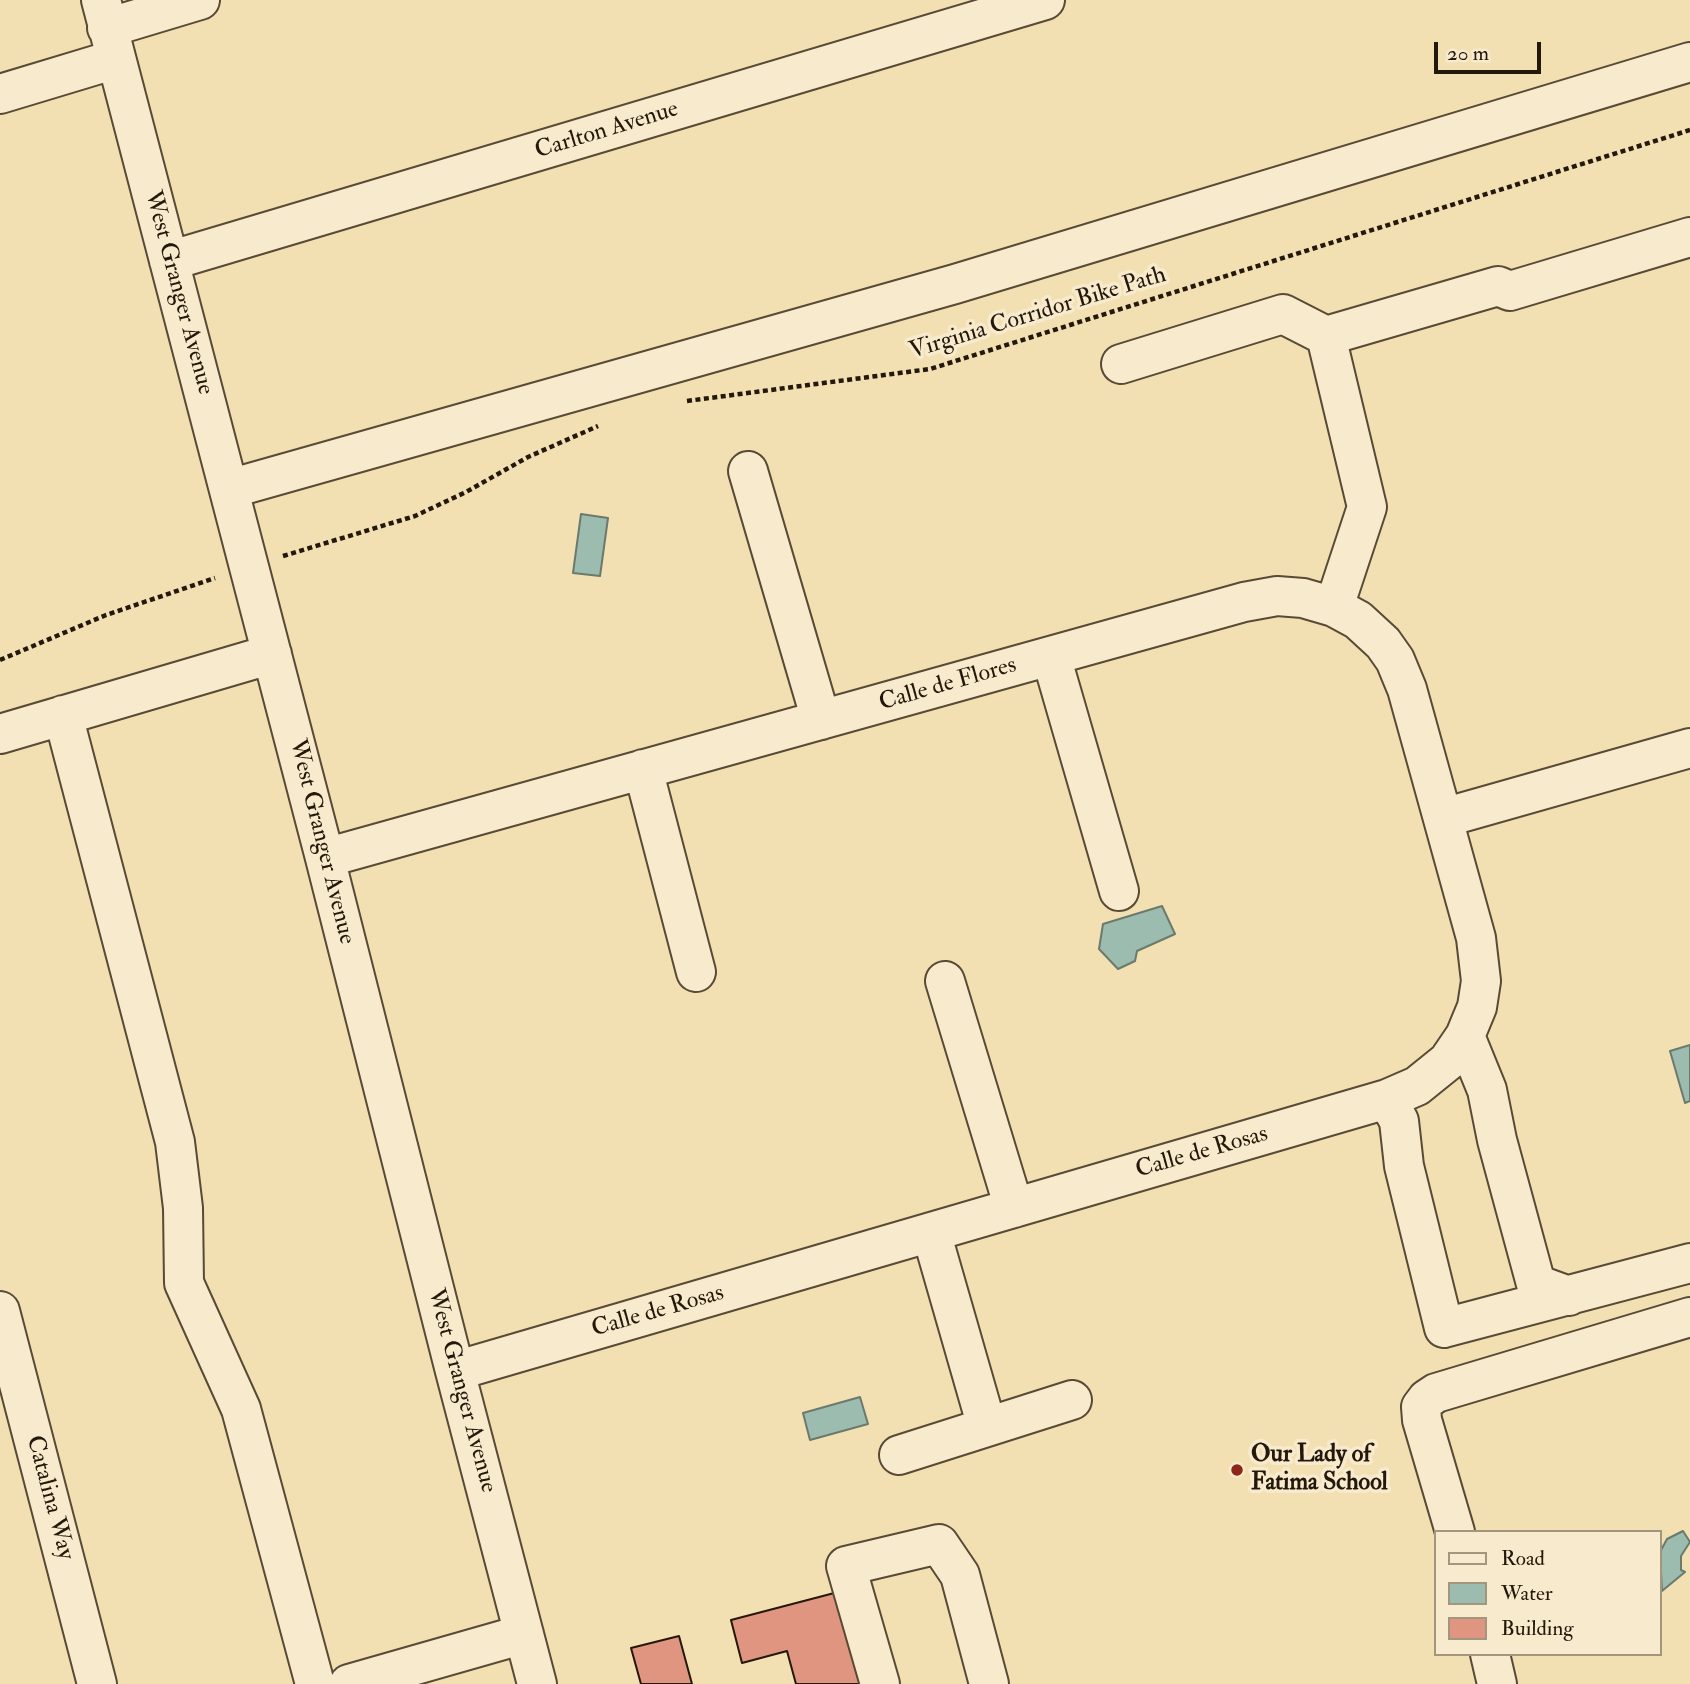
<!DOCTYPE html>
<html>
<head>
<meta charset="utf-8">
<style>
  body { margin:0 }
  #map { position:relative; width:1690px; height:1684px; overflow:hidden; background:#f2dfb2; font-family:"IM FELL Double Pica",serif }
  canvas { display:block }
  .legend { position:absolute; left:1434px; top:1530px; width:228px; height:126px; box-sizing:border-box; background:#f7eacd; border:2px solid #a3967f; margin:0; padding:9px 12px; list-style:none; font-size:21px; color:#24180b }
  .legend li { display:flex; align-items:center; gap:14px; height:35px }
  .legend b { width:35px; border:2px solid #a3967f }
  .scale { position:absolute; left:1434px; top:42px; width:107px; height:32px; box-sizing:border-box; border:4px solid #24180b; border-top:0; padding-left:9px; font-size:21px; line-height:24px; white-space:nowrap; color:#24180b; -webkit-text-stroke:5px #f7eacd; paint-order:stroke }
</style>
</head>
<body>
<div id="map">
<canvas width="1690" height="1684"></canvas>
<ul class="legend">
<li><b style="height:9px;background:#f7eacd"></b>Road</li>
<li><b style="height:19px;background:#9bbcae"></b>Water</li>
<li><b style="height:19px;background:#e09581"></b>Building</li>
</ul>
<div class="scale">20 m</div>
</div>
<script>
const context = document.querySelector('canvas').getContext('2d');
context.lineJoin = 'round';
function fillPath(path, color) {
  context.fillStyle = color;
  context.fill(path, 'evenodd');
}
function toPath(rows) {
  const path = new Path2D();
  for (const r of rows) {
    path.moveTo(r[0], r[1]);
    for (let i = 2; i < r.length; i += 2) path.lineTo(r[i], r[i + 1]);
  }
  return path;
}
function strokePath(path, color, width, dash) {
  context.strokeStyle = color;
  context.lineWidth = width;
  context.lineCap = dash ? 'butt' : 'round';
  context.setLineDash(dash || []);
  context.stroke(path);
}
function write(font, color, halo, rows, align = 'center') {
  context.font = font + ' "IM FELL Double Pica",serif';
  context.lineWidth = 7;
  context.setLineDash([]);
  context.textBaseline = 'middle';
  context.strokeStyle = halo;
  context.fillStyle = color;
  for (const [text, x, y, turn = 0] of rows) {
    context.save();
    context.translate(x, y);
    context.rotate((+turn || 0) * Math.PI / 180);
    context.textAlign = isNaN(turn) ? turn : align;
    if (halo) context.strokeText(text, 0, 0);
    context.fillText(text, 0, 0);
    context.restore();
  }
}
const water = toPath([
  [581,514,608,518,600,576,573,573,581,514],
  [1162,906,1175,934,1137,951,1135,961,1118,969,1099,949,1103,924,1162,906],
  [1690,1045,1690,1101,1685,1103,1670,1051,1690,1045],
  [860,1397,868,1424,810,1440,803,1413,860,1397],
  [1683,1531,1690,1542,1681,1556,1681,1570,1685,1572,1662,1591,1660,1552,1667,1539,1683,1531]
]);
fillPath(water, '#9bbcae');
strokePath(water, '#6b7a6d', 2);
const building = toPath([
  [842,1591,867,1684,796,1684,787,1651,742,1663,731,1620,842,1591],
  [679,1636,692,1684,641,1684,631,1648,679,1636]
]);
fillPath(building, '#e09581');
strokePath(building, '#24180b', 2);
const minor = toPath([
  [101,0,325,858,455,1371,537,1684],
  [107,28,200,0],
  [0,94,116,59],
  [169,261,1045,0],
  [1326,336,1367,507,1334,607],
  [1121,364,1283,314,1326,336,1498,286,1510,291,1690,237],
  [748,471,821,720],
  [229,489,955,284,1690,62],
  [1051,656,1119,891],
  [63,715,175,1142,183,1208,184,1283,241,1409,315,1684],
  [0,734,272,654],
  [643,769,696,972],
  [1443,818,1690,748],
  [325,858,1244,602,1277,596,1303,598,1334,607,1358,620,1383,643,1395,660,1407,689,1476,938,1481,981,1477,1007,1465,1036,1448,1061,1417,1086,1387,1099,455,1371],
  [945,981,1014,1208],
  [1465,1036,1487,1090,1497,1140,1536,1284,1569,1296],
  [1387,1099,1399,1121,1404,1166,1444,1328,1690,1263],
  [931,1232,987,1427],
  [0,1311,97,1684],
  [899,1455,1072,1400],
  [1455,1532,1422,1420,1421,1407,1427,1399,1436,1393,1690,1317],
  [1490,1654,1497,1684],
  [349,1684,524,1634],
  [880,1684,846,1566,939,1544,960,1575,989,1684]
]);
strokePath(minor, '#584a35', 42);
strokePath(toPath([
  [687,401,930,369,1690,130],
  [283,556,415,516,466,492,528,457,598,426],
  [0,660,106,615,215,578]
]), '#24180b', 4.5, [5, 3.5]);
strokePath(minor, '#f7eacd', 38);
for (const [x, y, r, color] of [
  [1237,1470,7,"#8f2418"]
]) {
  const dot = new Path2D();
  dot.arc(x, y, r, 0, 2 * Math.PI);
  context.fillStyle = color;
  context.fill(dot);
  strokePath(dot, '#f7eacd', 2.5);
}
write('24px', '#24180b', '#f7eacd', [
  ["Carlton Avenue",607,131,-17],
  ["West Granger Avenue",178,293,75],
  ["Virginia Corridor Bike Path",1038,314,-17],
  ["Calle de Flores",948,685,-16],
  ["West Granger Avenue",321,842,76],
  ["Calle de Rosas",1202,1153,-16],
  ["Calle de Rosas",658,1312,-16],
  ["West Granger Avenue",461,1391,75],
  ["Catalina Way",49,1498,75]
]);
write('bold 24px', '#24180b', '#f7eacd', [
  ["Our Lady of",1251,1456],
  ["Fatima School",1251,1484]
], 'left');
</script>
</body>
</html>
